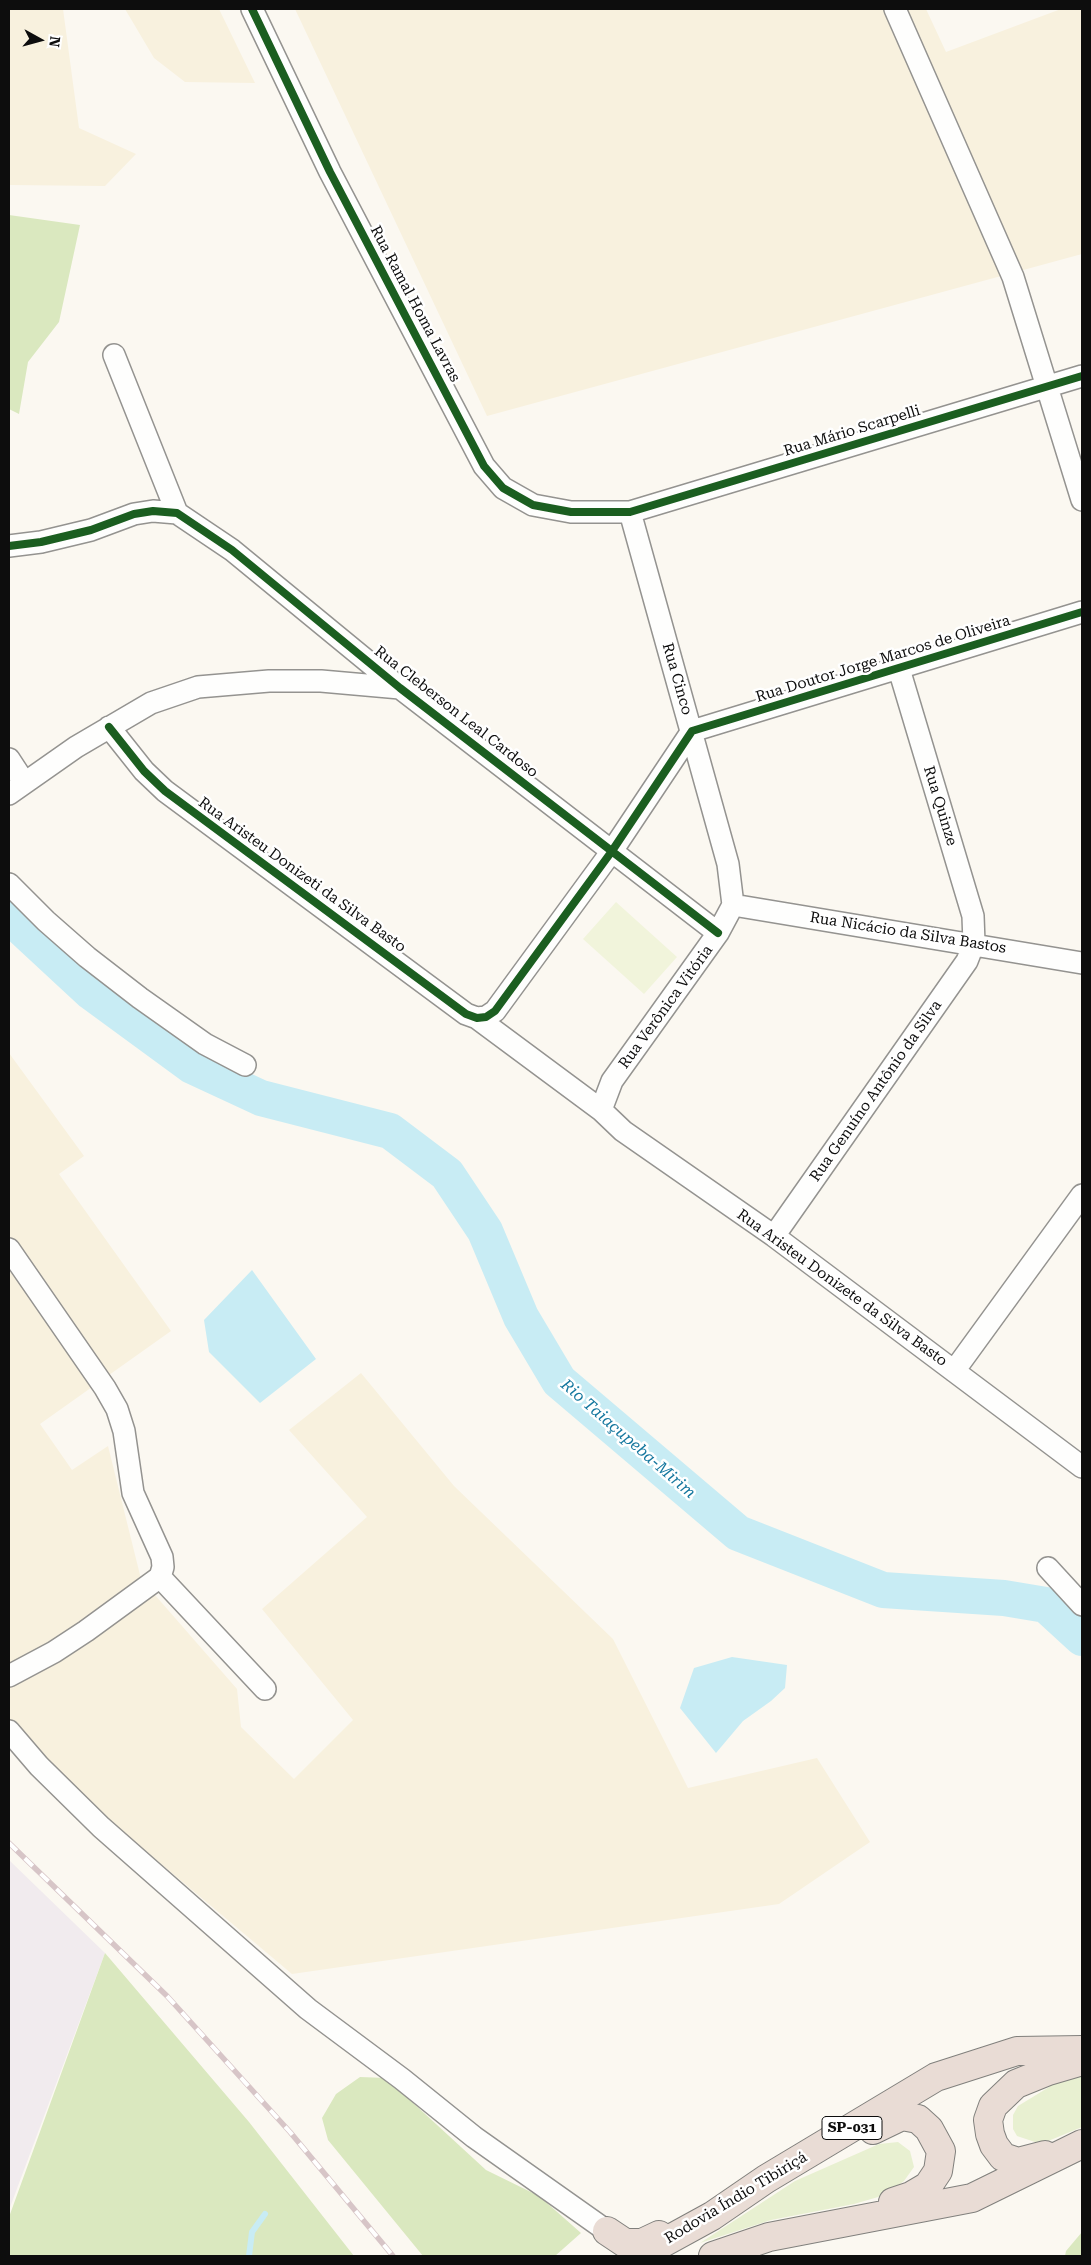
<!DOCTYPE html>
<html>
<head>
<meta charset="utf-8">
<style>
  body { margin:0 }
  #map { position:relative; width:1091px; height:2265px; overflow:hidden; background:#fbf8f1; font-family:"Roboto Serif",serif }
  canvas { display:block }
  .frame { position:absolute; inset:0; border:10px solid #0d0d0d; pointer-events:none }
  .north { position:absolute; left:15px; top:15px; width:50px; height:50px; -webkit-text-stroke:4px #fff; paint-order:stroke; rotate:97deg; font-size:14px; font-weight:700; line-height:20px; text-align:center; color:#0d0d0d }
  .north::after { content:''; display:block; margin:auto; width:18px; height:22px; background:#0d0d0d; clip-path:polygon(50% 0,100% 100%,50% 72%,0 100%) }
</style>
</head>
<body>
<div id="map">
<canvas width="1091" height="2265"></canvas>
<div class="frame"></div>
<div class="north">N</div>
</div>
<script>
const context = document.querySelector('canvas').getContext('2d');
context.lineJoin = 'round';
function fillPath(path, color) {
  context.fillStyle = color;
  context.fill(path, 'evenodd');
}
function toPath(rows) {
  const path = new Path2D();
  for (const r of rows) {
    path.moveTo(r[0], r[1]);
    for (let i = 2; i < r.length; i += 2) path.lineTo(r[i], r[i + 1]);
  }
  return path;
}
function strokePath(path, color, width, dash) {
  context.strokeStyle = color;
  context.lineWidth = width;
  context.lineCap = dash ? 'butt' : 'round';
  context.setLineDash(dash || []);
  context.stroke(path);
}
function write(font, color, halo, rows, align = 'center') {
  context.font = font + ' "Roboto Serif",serif';
  context.lineWidth = 5;
  context.setLineDash([]);
  context.textBaseline = 'middle';
  context.strokeStyle = halo;
  context.fillStyle = color;
  for (const [text, x, y, turn = 0] of rows) {
    context.save();
    context.translate(x, y);
    context.rotate((+turn || 0) * Math.PI / 180);
    context.textAlign = isNaN(turn) ? turn : align;
    if (halo) context.strokeText(text, 0, 0);
    context.fillText(text, 0, 0);
    context.restore();
  }
}
fillPath(toPath([
  [9,1860,105,1953,9,2210]
]), '#f1ebee');
fillPath(toPath([
  [9,9,63,9,79,128,136,154,105,186,9,185],
  [125,9,219,9,255,83,185,82,154,58],
  [295,9,926,9,946,52,1061,9,1082,9,1082,254,487,416],
  [9,1053,84,1156,59,1174,171,1331,40,1424,72,1470,108,1446,141,1579,237,1689,241,1727,294,1779,353,1720,262,1609,367,1517,289,1430,361,1373,454,1486,613,1639,688,1788,817,1758,870,1842,779,1904,292,1974,9,1736]
]), '#f8f1de');
fillPath(toPath([
  [1082,2075,1082,2127,1041,2144,1017,2136,1013,2129,1013,2115,1018,2106,1054,2084],
  [898,2142,910,2151,914,2167,904,2181,885,2195,854,2204,771,2220,700,2243,795,2181,879,2144]
]), '#e8f0d1');
fillPath(toPath([
  [9,215,80,225,59,322,28,362,19,414,9,409],
  [105,1953,249,2122,354,2256,9,2256,9,2217],
  [360,2077,386,2078,486,2170,539,2196,581,2233,555,2256,423,2256,328,2140,322,2118,336,2094],
  [1082,2232,1082,2256,1065,2256,1066,2251]
]), '#dae8bf');
fillPath(toPath([
  [616,902,677,957,644,994,583,939]
]), '#f1f4db');
fillPath(toPath([
  [252,1270,316,1359,260,1403,209,1352,204,1320],
  [732,1657,787,1665,785,1688,771,1701,743,1721,716,1753,680,1708,694,1668]
]), '#c8ecf4');
strokePath(toPath([
  [249,2256,252,2232,265,2214]
]), '#c8ecf4', 6);
strokePath(toPath([
  [9,916,91,992,192,1066,261,1098,390,1131,447,1174,485,1231,521,1317,559,1381,738,1533,883,1590,1004,1598,1046,1605,1082,1638]
]), '#c8ecf4', 36);
const minor = toPath([
  [252,9,330,172,484,466,503,488,533,505,571,512,630,512,1082,376],
  [895,9,1013,277,1082,500],
  [114,355,177,513],
  [630,512,728,864,733,905],
  [9,546,41,542,91,530,134,514,153,511,177,513,232,550,400,688,718,933],
  [109,727,144,771,165,791,466,1014,477,1018,486,1017,495,1011,612,851,692,731,1082,612],
  [9,759,24,782],
  [9,794,76,747,151,703,198,687,269,681,321,681,400,688],
  [9,884,46,921,87,957,140,998,205,1044,245,1065],
  [733,905,1082,963],
  [477,1018,601,1110,623,1131,774,1236,1082,1467],
  [601,1110,612,1081,718,933,733,905],
  [774,1236,967,961,974,943,973,916,899,669],
  [9,1249,105,1388,117,1409,124,1431,133,1493,162,1557,163,1567,160,1577,86,1631,54,1652,9,1676],
  [954,1371,1082,1195],
  [1048,1568,1082,1605],
  [160,1577,265,1689],
  [9,1731,39,1766,101,1827,308,2009,402,2079,474,2137,607,2231]
]);
const highway = toPath([
  [873,2130,902,2116,918,2119,929,2129,941,2151,938,2171,928,2186,911,2196,893,2202],
  [1045,2155,1018,2162,1003,2157,994,2145,990,2134,988,2120,993,2106,1016,2084,1048,2071,1082,2061],
  [607,2231,625,2243,642,2243,659,2235],
  [639,2256,712,2216,766,2179,936,2077,1017,2051,1082,2050],
  [713,2256,769,2237,972,2198,1082,2144]
]);
strokePath(minor, '#949390', 24);
strokePath(highway, '#81807d', 30);
strokePath(minor, '#fefefd', 21);
strokePath(highway, '#e9dcd5', 28);
const rail = toPath([
  [9,1843,167,1996,290,2132,393,2256]
]);
strokePath(rail, '#d7c5c7', 5.5);
strokePath(rail, '#fff', 4, [11]);
strokePath(toPath([
  [252,9,330,172,484,466,503,488,533,505,571,512,630,512,1082,376],
  [9,546,41,542,91,530,134,514,153,511,177,513,232,550,400,688,718,933],
  [109,727,144,771,165,791,466,1014,477,1018,486,1017,495,1011,612,851,692,731,1082,612]
]), '#1b5e20', 8);
for (const [x, y, w] of [
  [852,2128,60]
]) {
  const box = new Path2D();
  box.roundRect(x - w / 2, y - 11.5, w, 23, 4);
  context.fillStyle = '#fff';
  context.fill(box);
  strokePath(box, '#0d0d0d', 1);
}
write('bold 14px', '#0d0d0d', null, [
  ["SP-031",852,2128]
]);
write('15px', '#0d0d0d', '#fff', [
  ["Rua Ramal Homa Lavras",415,304,62],
  ["Rua Mário Scarpelli",852,431,-17],
  ["Rua Doutor Jorge Marcos de Oliveira",883,659,-17],
  ["Rua Cinco",677,679,74],
  ["Rua Cleberson Leal Cardoso",456,712,38],
  ["Rua Quinze",940,806,73],
  ["Rua Aristeu Donizeti da Silva Basto",302,875,36],
  ["Rua Nicácio da Silva Bastos",908,933,9],
  ["Rua Verônica Vitória",666,1007,-54],
  ["Rua Genuíno Antônio da Silva",876,1091,-55],
  ["Rua Aristeu Donizete da Silva Basto",842,1288,36],
  ["Rodovia Índio Tibiriçá",736,2198,-31]
]);
write('italic 16px', '#16789f', '#fff', [
  ["Rio Taiaçupeba-Mirim",628,1439,41]
]);
</script>
</body>
</html>
